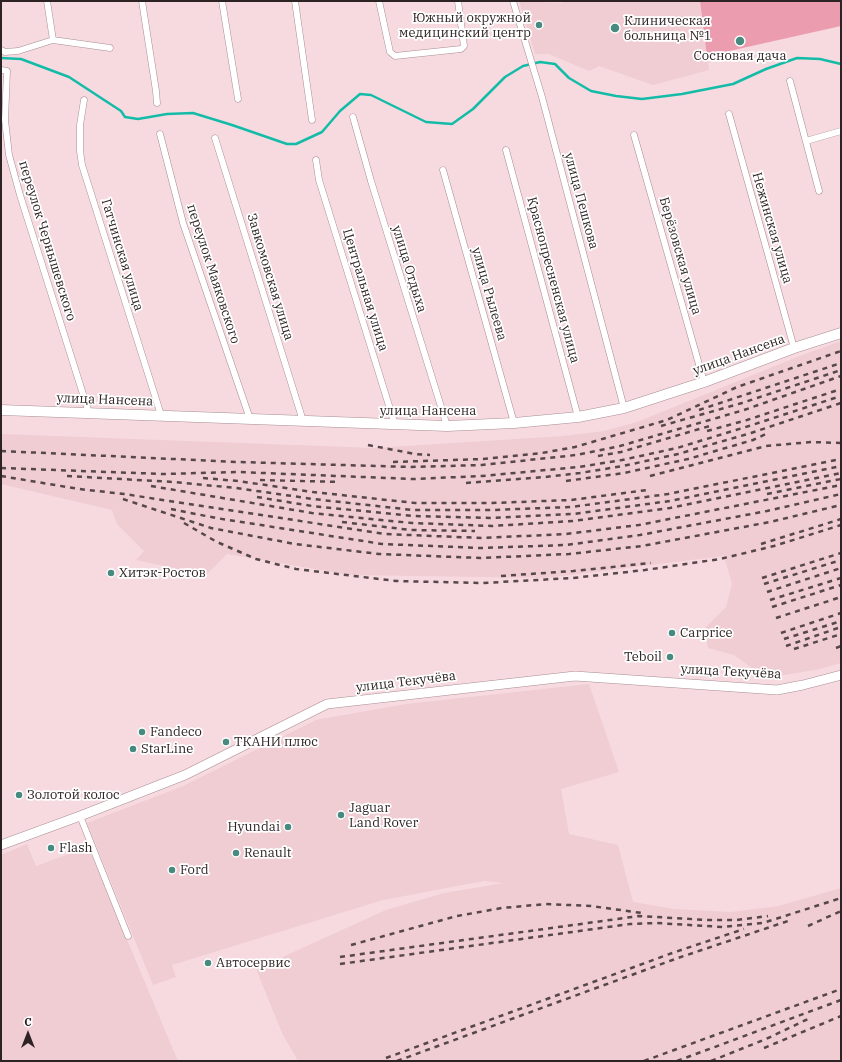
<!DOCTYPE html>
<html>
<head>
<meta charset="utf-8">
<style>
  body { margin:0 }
  #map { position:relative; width:842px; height:1062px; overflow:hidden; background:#f7dae0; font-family:"IBM Plex Serif",serif }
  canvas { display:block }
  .frame { position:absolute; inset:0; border:2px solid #2d2224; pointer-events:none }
  .north { position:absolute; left:8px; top:1014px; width:40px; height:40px; -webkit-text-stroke:3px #fff; paint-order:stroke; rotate:0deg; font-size:11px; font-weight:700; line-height:16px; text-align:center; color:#2d2224 }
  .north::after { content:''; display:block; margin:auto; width:14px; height:18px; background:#2d2224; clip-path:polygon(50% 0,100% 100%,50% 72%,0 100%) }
</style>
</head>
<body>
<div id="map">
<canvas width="842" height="1062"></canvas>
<div class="frame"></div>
<div class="north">С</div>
</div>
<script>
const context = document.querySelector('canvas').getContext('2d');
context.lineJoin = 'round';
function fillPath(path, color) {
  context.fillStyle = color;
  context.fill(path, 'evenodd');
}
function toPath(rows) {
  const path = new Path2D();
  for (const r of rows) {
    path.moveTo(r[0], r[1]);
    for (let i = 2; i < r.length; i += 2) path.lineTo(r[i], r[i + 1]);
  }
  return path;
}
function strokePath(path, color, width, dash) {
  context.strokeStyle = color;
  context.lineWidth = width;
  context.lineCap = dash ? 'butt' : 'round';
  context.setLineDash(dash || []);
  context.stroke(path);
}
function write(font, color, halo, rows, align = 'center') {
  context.font = font + ' "IBM Plex Serif",serif';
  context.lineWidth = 3.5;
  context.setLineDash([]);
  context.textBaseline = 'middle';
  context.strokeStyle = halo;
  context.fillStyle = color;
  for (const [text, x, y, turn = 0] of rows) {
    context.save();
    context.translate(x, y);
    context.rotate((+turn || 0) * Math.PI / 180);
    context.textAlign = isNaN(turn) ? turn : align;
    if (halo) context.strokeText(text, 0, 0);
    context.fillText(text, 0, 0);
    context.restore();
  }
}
fillPath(toPath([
  [519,1,562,3,562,1,700,1,709,70,653,85,599,66,589,71,549,54,535,54],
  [841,341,841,663,815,670,765,678,734,655,708,648,704,629,726,607,732,584,724,556,546,578,350,575,227,554,206,575,136,560,144,551,117,524,112,510,1,484,1,434,375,448,563,436,604,431,637,422,797,357],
  [589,684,619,772,561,789,569,834,618,845,633,902,675,909,731,912,779,906,841,888,841,1061,298,1061,283,1035,256,969,386,910,444,893,504,883,484,881,383,900,172,965,176,977,153,985,87,823,183,786,316,720,406,704],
  [27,844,36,866,88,847,178,1061,1,1061,1,855]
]), '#f0ccd3');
fillPath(toPath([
  [700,1,841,1,841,26,707,56]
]), '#eb9cae');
strokePath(toPath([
  [1,58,21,59,69,77,121,111,125,117,138,119,167,114,193,113,232,125,287,144,296,144,322,132,340,111,360,94,371,95,426,122,452,124,473,109,505,77,523,66,540,62,555,64,569,78,591,91,616,96,642,99,682,94,733,84,766,69,797,58,820,59,841,64]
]), '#14bca8', 2.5);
const street = toPath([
  [47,1,53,40],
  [142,1,156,91,157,103],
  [222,1,238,99],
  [295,1,312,120],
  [379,1,390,52,395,56,461,49,464,46,458,1],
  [513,1,542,97,624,408],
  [1,50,5,52,18,51,53,40,110,48],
  [1,70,7,71,5,120,9,155,20,195,89,413],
  [790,81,819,191],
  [84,100,80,125,80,151,82,165,161,415],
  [729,114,794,348],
  [353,117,371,181,447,426],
  [160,134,183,223,250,419],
  [634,135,704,382],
  [215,138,303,421],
  [806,141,841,131],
  [506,150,578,417],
  [316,160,319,180,395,425],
  [443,170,514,423],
  [80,816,128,936]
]);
const secondary = toPath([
  [1,845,80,816,185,775,327,704,575,676,777,690,803,685,841,675]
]);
const primary = toPath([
  [1,410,447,426,514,423,578,417,624,408,704,382,794,348,841,333]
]);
strokePath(street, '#a78d92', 7);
strokePath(secondary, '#a78d92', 10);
strokePath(primary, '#a78d92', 11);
strokePath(street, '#fff', 6);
strokePath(secondary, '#fff', 9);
strokePath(primary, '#fff', 10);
strokePath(toPath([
  [699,410,841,363],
  [661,426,742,403,841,370],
  [707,431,747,420,841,389],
  [368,445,415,454,430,455],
  [1,451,238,462,411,467,482,465,576,455,620,446,744,410,841,376],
  [598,456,621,452,713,425],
  [393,462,482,459,542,453,575,447,667,420,737,387,841,351],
  [1,468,163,474,238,472,413,479,482,476,579,467,622,460,677,448,749,426,841,396],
  [1,476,79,489,124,494,385,534,482,538,566,534,639,525,841,485],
  [67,476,174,482,236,488,313,499,413,510,492,510,571,507,668,494,841,459],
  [650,476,766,446,811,442,841,443],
  [203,478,238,481,313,492,415,503,492,503,571,500,647,490],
  [260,480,340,482],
  [566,481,624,473,688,459,753,440,768,433],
  [466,483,545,477,580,473,623,466,678,454,751,433,841,403],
  [151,486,312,513,412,523,492,526,573,521,670,508,841,473],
  [767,494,841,479],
  [257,497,312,506,413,516,492,518,573,514,670,501,841,466],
  [123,499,211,528,295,544,379,554,481,558,569,554,642,546,770,522,841,505],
  [171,509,216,518,382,544,481,548,566,545,640,535,767,511,841,494],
  [342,522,411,530,475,531],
  [184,523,217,542,256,559,296,569,396,581,483,583,573,578,645,570,720,559,774,546,841,525],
  [761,544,841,519],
  [501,576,573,571,651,563],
  [762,578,841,553],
  [764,584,841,560],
  [767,592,841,568],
  [770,600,841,578],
  [772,607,841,585],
  [776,618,841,597],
  [781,633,841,613],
  [784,639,841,621],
  [786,646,841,627],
  [836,648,841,646],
  [794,649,841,634],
  [808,926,841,911],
  [351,945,457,916,502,908,546,904,591,906,642,913],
  [340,957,639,916,707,920,737,920,768,916],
  [340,964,630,924,656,923,723,927,763,923,841,898],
  [764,1048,841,1016],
  [386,1058,675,952,744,929],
  [397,1061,678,958,791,920],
  [644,1061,841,989],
  [677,1061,841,1000],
  [711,1061,766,1039,808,1019]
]), '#56474a', 2.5, [5, 5]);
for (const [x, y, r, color] of [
  [539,25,4,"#478b80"],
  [615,28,5,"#478b80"],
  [740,41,5,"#478b80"],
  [111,573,4,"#478b80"],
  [672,633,4,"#478b80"],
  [670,657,4,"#478b80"],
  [142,732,4,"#478b80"],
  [226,742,4,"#478b80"],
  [133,749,4,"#478b80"],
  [19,795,4,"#478b80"],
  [341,815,4,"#478b80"],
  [288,827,4,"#478b80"],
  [51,848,4,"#478b80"],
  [236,853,4,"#478b80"],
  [172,870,4,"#478b80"],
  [208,963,4,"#478b80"]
]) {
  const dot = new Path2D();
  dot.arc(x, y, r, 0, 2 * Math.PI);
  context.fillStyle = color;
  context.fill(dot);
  strokePath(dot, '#fff', 1.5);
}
write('13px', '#2d2224', '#fff', [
  ["Южный окружной",531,18,"right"],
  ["медицинский центр",531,33,"right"],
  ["Клиническая",624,21],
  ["больница №1",624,36],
  ["Сосновая дача",740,56,"center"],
  ["Хитэк-Ростов",119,573],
  ["Carprice",680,633],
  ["Teboil",662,657,"right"],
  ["Fandeco",150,732],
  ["ТКАНИ плюс",234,742],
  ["StarLine",141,749],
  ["Золотой колос",27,795],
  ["Jaguar",349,808],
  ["Land Rover",349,823],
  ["Hyundai",280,827,"right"],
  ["Flash",59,848],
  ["Renault",244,853],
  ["Ford",180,870],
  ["Автосервис",216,963]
], 'left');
write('13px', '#2d2224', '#fff', [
  ["улица Пешкова",581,201,75],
  ["Нежинская улица",772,228,74],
  ["переулок Чернышевского",47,241,73],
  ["Гатчинская улица",122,255,73],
  ["Берёзовская улица",680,256,74],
  ["улица Отдыха",409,269,73],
  ["переулок Маяковского",213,274,72],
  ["Завкомовская улица",270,277,73],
  ["Краснопресненская улица",553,280,75],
  ["Центральная улица",365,290,73],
  ["улица Рылеева",489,294,74],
  ["улица Нансена",739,355,-20],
  ["улица Нансена",105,400,2],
  ["улица Нансена",428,411],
  ["улица Текучёва",731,672,3],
  ["улица Текучёва",406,682,-7]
]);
</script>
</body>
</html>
